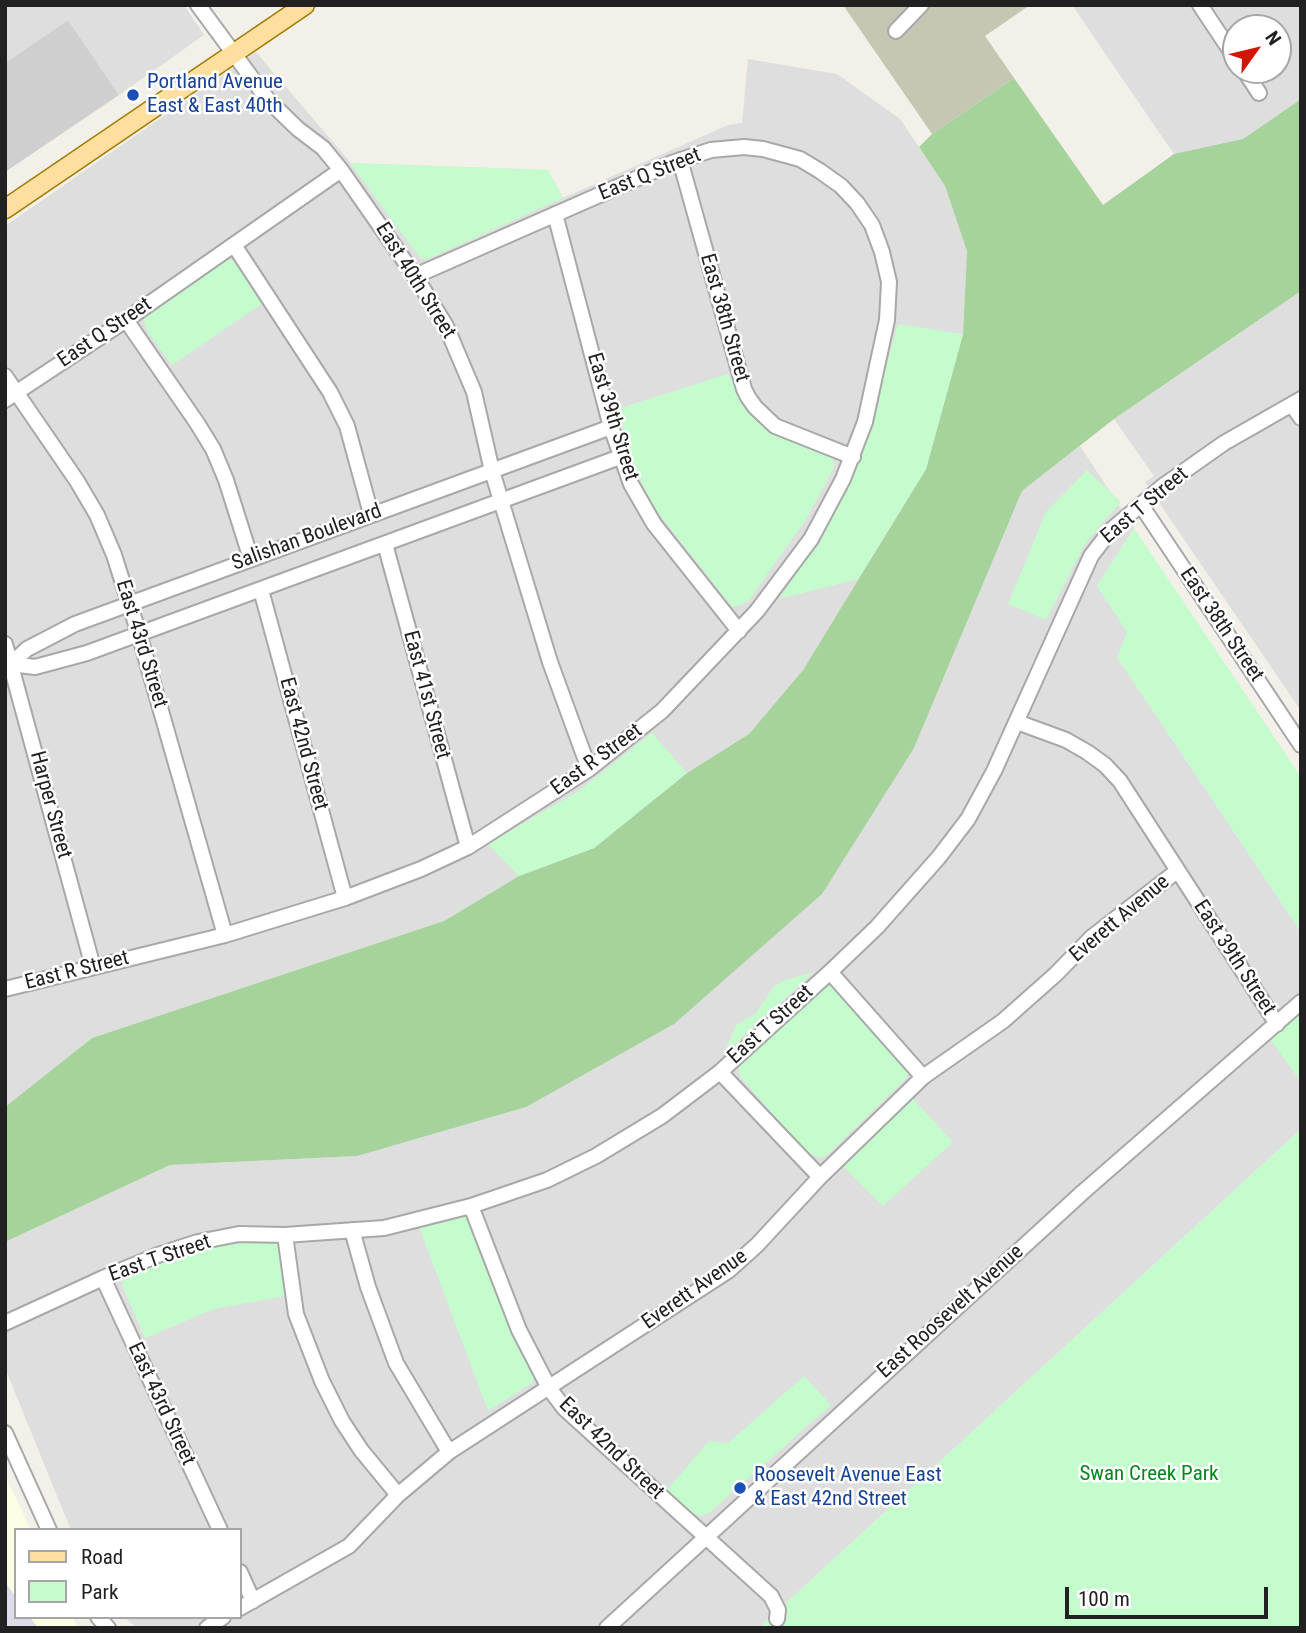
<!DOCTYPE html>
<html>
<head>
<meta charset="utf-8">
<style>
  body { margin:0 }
  #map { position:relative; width:1306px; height:1633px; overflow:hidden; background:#f2f0e8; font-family:"Roboto Condensed",sans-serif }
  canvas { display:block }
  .frame { position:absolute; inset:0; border:7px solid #212121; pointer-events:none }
  .legend { position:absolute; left:14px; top:1528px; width:228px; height:91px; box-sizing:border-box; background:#fff; border:2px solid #a6a6a6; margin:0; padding:9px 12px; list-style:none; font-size:21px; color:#212121 }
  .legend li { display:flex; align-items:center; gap:14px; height:35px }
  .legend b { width:35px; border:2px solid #a6a6a6 }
  .north { position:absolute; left:1222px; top:14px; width:70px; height:70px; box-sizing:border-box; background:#fff; border:2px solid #a6a6a6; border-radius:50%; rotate:56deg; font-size:19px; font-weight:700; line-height:28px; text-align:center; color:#212121 }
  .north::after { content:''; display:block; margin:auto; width:24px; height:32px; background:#d31500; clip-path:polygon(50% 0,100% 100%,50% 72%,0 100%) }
  .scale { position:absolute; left:1065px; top:1587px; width:203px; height:32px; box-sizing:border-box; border:4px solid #212121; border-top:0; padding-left:9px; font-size:21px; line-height:24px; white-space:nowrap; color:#212121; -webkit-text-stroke:5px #fff; paint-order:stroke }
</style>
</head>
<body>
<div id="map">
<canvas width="1306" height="1633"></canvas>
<div class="frame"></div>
<ul class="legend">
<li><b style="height:9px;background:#ffdfa0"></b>Road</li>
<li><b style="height:19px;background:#c5fcce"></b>Park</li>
</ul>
<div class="north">N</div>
<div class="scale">100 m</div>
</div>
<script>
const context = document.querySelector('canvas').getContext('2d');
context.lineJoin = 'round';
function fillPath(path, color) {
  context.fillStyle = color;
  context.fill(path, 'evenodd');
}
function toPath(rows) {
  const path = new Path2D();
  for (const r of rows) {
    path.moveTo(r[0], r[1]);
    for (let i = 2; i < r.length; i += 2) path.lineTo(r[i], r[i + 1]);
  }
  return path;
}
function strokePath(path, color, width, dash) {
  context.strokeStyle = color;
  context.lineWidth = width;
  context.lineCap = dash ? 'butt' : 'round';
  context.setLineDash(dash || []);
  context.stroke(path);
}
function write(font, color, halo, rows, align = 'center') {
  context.font = font + ' "Roboto Condensed",sans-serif';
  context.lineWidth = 5;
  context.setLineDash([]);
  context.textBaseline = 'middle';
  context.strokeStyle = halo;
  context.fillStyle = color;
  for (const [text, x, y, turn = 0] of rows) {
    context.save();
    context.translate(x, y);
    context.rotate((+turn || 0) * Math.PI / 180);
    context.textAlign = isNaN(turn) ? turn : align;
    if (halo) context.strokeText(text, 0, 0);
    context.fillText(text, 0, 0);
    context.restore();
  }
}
fillPath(toPath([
  [5,5,184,5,204,35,119,95,68,20,5,63],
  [1072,5,1301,5,1301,99,1189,176],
  [1236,28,1278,28,1278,70,1236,70],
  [256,52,351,163,548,170,563,198,728,125,742,123,748,59,837,74,900,119,945,186,967,250,963,334,926,469,803,670,749,734,687,773,594,848,519,876,444,921,92,1038,5,1107,5,226],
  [1301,291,1301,711,1145,482,1154,476,1114,419],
  [1080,446,1134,528,1097,586,1128,632,1117,657,1301,932,1301,1129,759,1628,137,1628,124,1617,240,1617,240,1530,71,1530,5,1368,5,1242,170,1165,357,1156,914,748,1022,491]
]), '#dfdede');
fillPath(toPath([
  [5,1475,31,1530,16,1530,16,1617,73,1617,78,1628,5,1628]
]), '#fcffe4');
fillPath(toPath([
  [68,20,119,95,5,172,5,63]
]), '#cfcfcf');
fillPath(toPath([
  [843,5,1030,5,985,36,1014,78,932,134]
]), '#c5c7b2');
fillPath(toPath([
  [1014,78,1103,205,1174,154,1243,139,1301,99,1301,291,1114,419,1022,491,914,748,822,894,674,1024,526,1107,357,1156,170,1165,5,1242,5,1107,92,1038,444,921,519,876,594,848,687,773,749,734,803,670,926,469,963,334,967,251,945,186,919,147,932,134]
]), '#a6d39b');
fillPath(toPath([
  [350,163,548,170,563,198,428,259,421,259],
  [226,259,234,261,240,265,266,301,172,365,147,331,144,319,148,313],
  [898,324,963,334,926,469,858,579,779,599,826,530,861,454],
  [728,374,749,414,771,431,827,452,834,462,833,469,807,518,749,600,741,605,732,607,656,510,638,476,617,409],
  [1087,470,1121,502,1086,542,1046,620,1008,604,1046,512],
  [1134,528,1301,777,1301,932,1117,657,1127,632,1097,586],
  [652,733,687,773,594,848,519,876,488,844,577,792],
  [814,972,724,1054,736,1025,756,1013,773,987,783,981],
  [831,984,838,988,909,1071,906,1079,827,1155,820,1158,807,1152,740,1077,738,1065,824,986],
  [1301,1013,1301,1082,1270,1039],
  [912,1098,953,1142,883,1206,842,1165],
  [1301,1129,1301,1628,759,1628],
  [463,1213,468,1216,536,1374,532,1383,488,1411,418,1224],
  [276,1240,280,1246,285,1296,214,1309,145,1338,122,1285,123,1278,129,1273,181,1252,228,1241],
  [804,1376,831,1405,709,1513,701,1516,687,1511,667,1490,709,1441,728,1443]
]), '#c5fcce');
fillPath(toPath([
  [5,1582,16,1597,16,1617,30,1617,38,1628,5,1628]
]), '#dddce8');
const minor = toPath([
  [198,5,268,100,298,129,323,148,341,170,415,276,446,326,474,392,492,471,550,662,589,769],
  [1200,5,1236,59],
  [896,31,921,5],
  [1244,70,1259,93],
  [680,160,744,389,748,397,755,407,775,426,853,457],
  [555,214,611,427,631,484,654,524,739,631],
  [234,245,330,392,347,426,371,514],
  [126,320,197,423,213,449,226,480,251,559],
  [5,376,77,481,97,515,114,555,139,634,225,935],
  [5,400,126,320,341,170],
  [1292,405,1301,418],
  [1141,505,1301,745],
  [385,544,468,847],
  [261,590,345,898],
  [5,644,93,967],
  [11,664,35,667,87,653,620,457],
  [5,666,11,664,27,649,75,624,611,427],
  [1017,722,1066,740,1087,752,1105,765,1120,781,1277,1024],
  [830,972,923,1077],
  [5,989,225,935,345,898,421,869,468,847,589,769,662,711,757,611,811,539,843,479,865,422,887,320,889,282,882,252,872,225,857,203,841,186,820,171,800,159,763,149,744,147,711,150,672,163,415,276],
  [720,1072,820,1177],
  [471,1206,519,1330,549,1388,564,1408,771,1596,778,1610,777,1619],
  [352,1230,368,1287,396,1363,449,1452],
  [285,1235,296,1314,322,1381,342,1421,361,1450,398,1495],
  [103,1278,220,1530],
  [5,1323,103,1278,158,1255,198,1242,239,1234,285,1235,384,1228,471,1206,547,1180,596,1156,662,1116,720,1072,830,972,877,927,939,857,968,819,994,771,1091,556,1111,530,1163,486,1224,443,1301,399],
  [5,1433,49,1530],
  [240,1572,253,1601],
  [240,1608,349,1546,398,1495,449,1452,728,1271,757,1245,820,1177,923,1077,1003,1021,1056,974,1092,937,1177,871],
  [98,1617,108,1628],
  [207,1628,223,1617],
  [607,1628,1083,1192,1301,1002]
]);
const major = toPath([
  [5,209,305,5]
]);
strokePath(minor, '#a8a8a8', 18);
strokePath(major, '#9f7a00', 21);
strokePath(minor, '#fff', 14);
strokePath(major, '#ffdfa0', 18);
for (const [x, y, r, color] of [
  [133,95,7,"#1a4fb4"],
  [740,1488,7,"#1a4fb4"]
]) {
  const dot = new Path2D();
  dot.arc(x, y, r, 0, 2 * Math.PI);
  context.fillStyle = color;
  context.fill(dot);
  strokePath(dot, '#fff', 2.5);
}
write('21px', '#164399', '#fff', [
  ["Portland Avenue",147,83],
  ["East & East 40th",147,107],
  ["Roosevelt Avenue East",754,1476],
  ["& East 42nd Street",754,1500]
], 'left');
write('21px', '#212121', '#fff', [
  ["East Q Street",650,175,-22],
  ["East 40th Street",415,281,58],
  ["East 38th Street",724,318,74],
  ["East Q Street",105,333,-34],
  ["East 39th Street",612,417,73],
  ["East T Street",1145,506,-40],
  ["Salishan Boulevard",307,538,-20],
  ["East 38th Street",1221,625,56],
  ["East 43rd Street",141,644,73],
  ["East 41st Street",426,695,75],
  ["East 42nd Street",303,744,75],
  ["East R Street",597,760,-36],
  ["Harper Street",50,805,75],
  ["Everett Avenue",1120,919,-40],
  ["East 39th Street",1234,958,57],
  ["East R Street",77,971,-14],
  ["East T Street",771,1025,-42],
  ["East T Street",160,1259,-19],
  ["Everett Avenue",695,1290,-35],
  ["East Roosevelt Avenue",951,1312,-42],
  ["East 43rd Street",161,1404,65],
  ["East 42nd Street",611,1449,44]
]);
write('21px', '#06881e', '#fff', [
  ["Swan Creek Park",1149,1475]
]);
</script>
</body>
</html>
